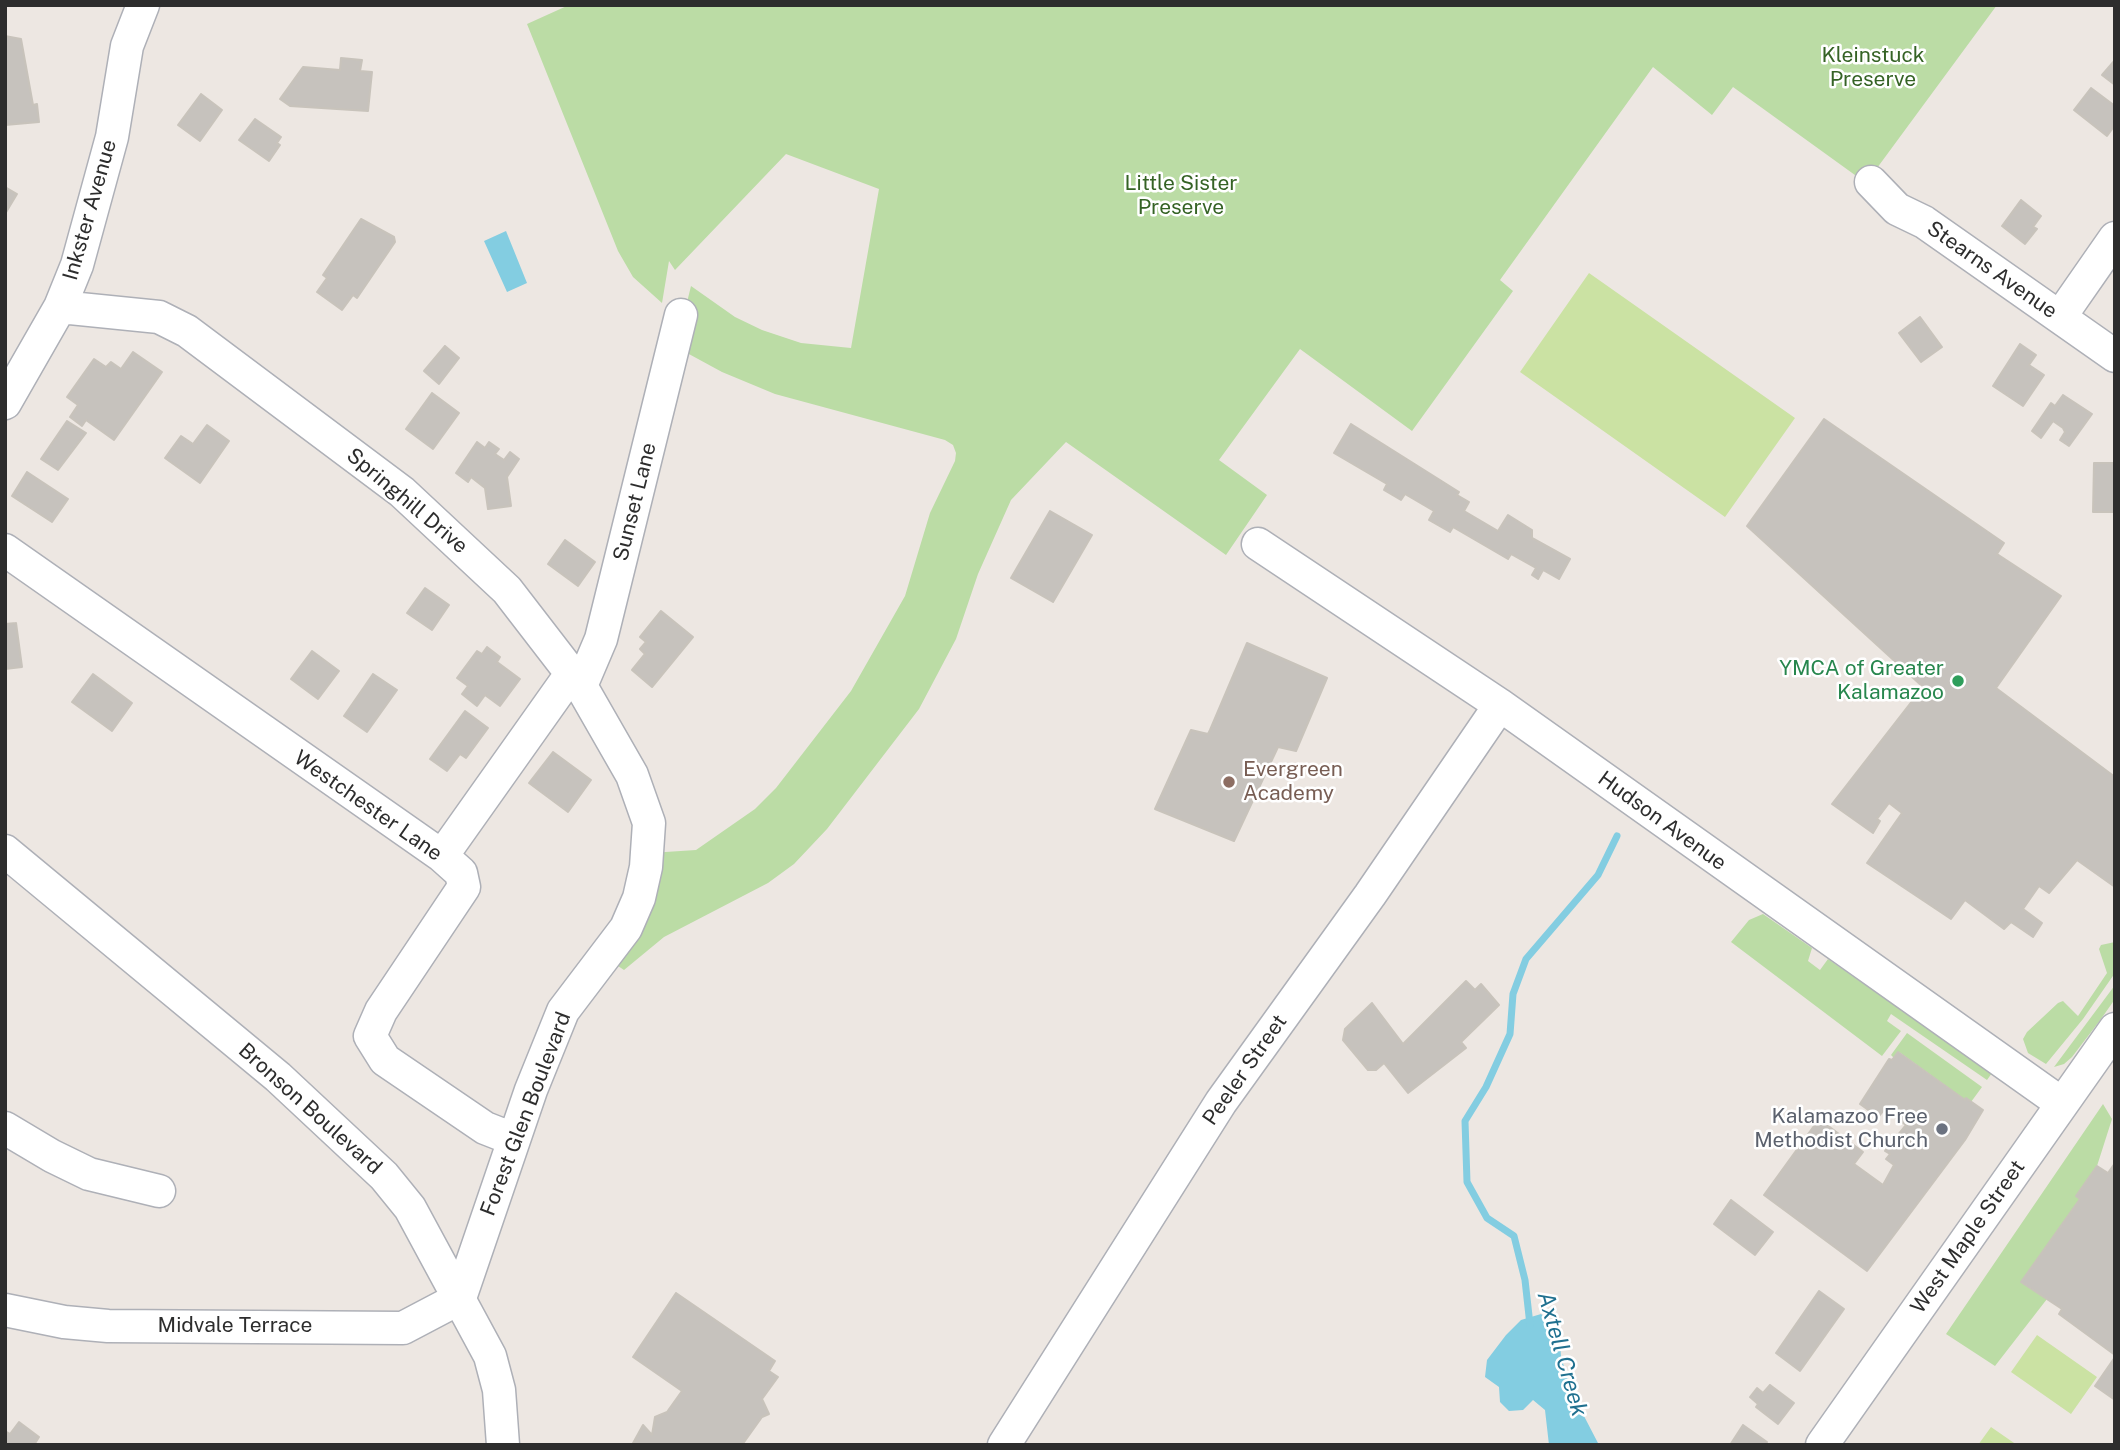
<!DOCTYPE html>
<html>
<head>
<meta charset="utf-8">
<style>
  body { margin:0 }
  #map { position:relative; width:2120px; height:1450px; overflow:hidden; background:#ede7e2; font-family:"Public Sans",sans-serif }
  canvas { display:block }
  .frame { position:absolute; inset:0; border:7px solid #2d2d2d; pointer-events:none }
</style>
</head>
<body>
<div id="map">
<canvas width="2120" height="1450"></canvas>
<div class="frame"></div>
</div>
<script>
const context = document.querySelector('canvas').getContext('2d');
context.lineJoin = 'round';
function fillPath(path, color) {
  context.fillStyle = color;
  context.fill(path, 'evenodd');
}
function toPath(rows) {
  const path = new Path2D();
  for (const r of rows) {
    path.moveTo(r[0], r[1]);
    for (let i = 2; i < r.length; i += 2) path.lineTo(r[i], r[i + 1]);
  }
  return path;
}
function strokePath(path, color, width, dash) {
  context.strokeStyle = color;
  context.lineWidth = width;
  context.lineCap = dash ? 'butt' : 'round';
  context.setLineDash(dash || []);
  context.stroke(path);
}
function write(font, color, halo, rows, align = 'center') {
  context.font = font + ' "Public Sans",sans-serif';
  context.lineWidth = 5;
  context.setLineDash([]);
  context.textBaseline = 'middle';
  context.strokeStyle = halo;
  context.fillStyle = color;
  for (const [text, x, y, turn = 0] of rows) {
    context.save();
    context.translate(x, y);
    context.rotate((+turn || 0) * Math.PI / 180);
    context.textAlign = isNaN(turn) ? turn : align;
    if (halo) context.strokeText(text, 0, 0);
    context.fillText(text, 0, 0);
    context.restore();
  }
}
fillPath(toPath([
  [569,5,1997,5,1866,183,1733,87,1712,115,1653,67,1500,280,1513,291,1412,431,1300,349,1219,460,1267,495,1226,555,1066,442,1011,500,978,574,956,639,919,709,827,829,794,864,768,883,664,937,624,970,618,966,613,971,650,853,696,850,755,809,776,788,851,691,905,596,930,513,955,461,956,453,953,445,945,440,775,394,722,372,676,347,691,286,735,317,762,330,801,343,851,348,879,189,786,154,675,270,669,261,662,303,633,277,618,251,527,24],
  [1763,914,1812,948,1808,961,1820,970,1828,959,1992,1073,1987,1080,1891,1014,1887,1021,1901,1031,1882,1056,1731,942,1749,920],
  [2115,942,2115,973,2083,1019,2046,1064,2028,1053,2023,1039,2027,1032,2058,1003,2063,1001,2078,1016,2107,973,2099,949,2101,945],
  [2115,985,2115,999,2101,1019,2072,1057,2064,1064,2054,1067],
  [1907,1033,1982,1087,1971,1102,1965,1100,1899,1052,1894,1058,1891,1055],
  [2103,1104,2112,1119,2097,1166,2076,1196,2080,1199,2022,1282,2047,1299,1995,1366,1946,1334]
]), '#bbdca5');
fillPath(toPath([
  [1589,273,1795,418,1725,517,1520,372],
  [2037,1335,2097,1377,2071,1414,2011,1372],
  [1991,1427,2017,1445,1978,1445]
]), '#cbe2a3');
fillPath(toPath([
  [506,231,527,283,507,292,484,241],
  [1541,1314,1559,1329,1561,1356,1571,1391,1599,1445,1549,1445,1545,1410,1533,1400,1523,1410,1509,1411,1500,1402,1499,1387,1485,1377,1487,1360,1506,1335,1521,1320]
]), '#83cde1');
strokePath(toPath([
  [1530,1325,1525,1280,1514,1236,1487,1218,1467,1182,1465,1121,1486,1087,1510,1034,1513,994,1526,959,1598,875,1617,836]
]), '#83cde1', 7);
const building = toPath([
  [5,36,21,39,33,105,37,104,39,122,5,125,5,36],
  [341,58,362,60,360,71,372,72,368,111,290,106,280,99,303,67,340,70,341,58],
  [2115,60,2115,85,2102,75,2115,60],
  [2091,88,2115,106,2115,125,2107,136,2074,110,2091,88],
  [201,94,222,110,200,141,178,125,201,94],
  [255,119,281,137,277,143,280,145,269,161,239,140,255,119],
  [5,187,17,194,5,214,5,187],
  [2021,200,2041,216,2033,227,2037,229,2025,244,2002,226,2021,200],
  [361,219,394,237,395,242,357,298,353,295,342,310,317,292,327,278,323,275,361,219],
  [1920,317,1942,347,1921,362,1899,333,1920,317],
  [2020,344,2036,355,2029,365,2044,375,2023,406,1993,386,2020,344],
  [445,346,459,358,439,384,424,371,445,346],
  [133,352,162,372,114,440,86,420,82,426,70,417,78,405,67,397,94,359,106,367,111,362,121,369,133,352],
  [432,393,459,413,433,449,406,429,432,393],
  [2063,395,2092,414,2069,446,2060,440,2065,432,2063,428,2053,421,2041,438,2032,431,2051,403,2055,406,2063,395],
  [1824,419,2004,543,1997,554,2061,596,1996,688,2115,777,2115,887,2077,860,2049,893,2039,886,2023,909,2042,923,2033,937,2011,922,2004,929,1965,900,1951,919,1867,863,1902,813,1889,803,1877,819,1880,821,1873,833,1832,804,1923,687,1747,526,1824,419],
  [67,421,86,433,58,470,41,459,67,421],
  [1351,424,1459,492,1457,495,1469,502,1464,511,1498,531,1508,515,1532,530,1532,538,1570,559,1559,579,1543,570,1538,579,1532,575,1536,568,1511,554,1508,559,1453,527,1450,532,1429,520,1434,511,1405,494,1401,500,1384,490,1387,484,1334,453,1351,424],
  [207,425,229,441,200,483,165,458,181,436,193,444,207,425],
  [477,442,485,448,489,442,499,449,495,454,504,460,510,452,519,459,507,477,511,506,488,509,485,488,471,477,468,482,456,473,477,442],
  [2094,463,2115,463,2115,512,2093,512,2094,463],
  [27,472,68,499,52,522,12,496,27,472],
  [1050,511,1092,535,1053,602,1011,578,1050,511],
  [565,540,595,562,578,586,548,564,565,540],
  [425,588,449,605,432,630,407,613,425,588],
  [661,611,693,637,652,687,632,670,645,654,640,649,646,642,640,637,661,611],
  [16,623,22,667,5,669,5,624,16,623],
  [1247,643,1327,678,1296,751,1278,747,1234,841,1155,809,1191,730,1208,734,1210,730,1247,643],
  [487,647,500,657,497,662,520,679,500,706,485,695,477,706,462,694,468,686,457,678,477,651,482,654,487,647],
  [312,651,339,671,318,699,291,679,312,651],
  [93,674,132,703,112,731,72,702,93,674],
  [373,674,397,690,367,732,344,716,373,674],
  [465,711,488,728,466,758,460,754,447,771,430,759,465,711],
  [553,752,591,780,568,812,529,783,553,752],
  [1466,981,1475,990,1481,984,1499,1005,1461,1042,1466,1048,1408,1093,1384,1063,1376,1070,1368,1070,1343,1040,1345,1029,1372,1003,1403,1044,1466,981],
  [1898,1052,1965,1100,1966,1098,1983,1110,1965,1140,1867,1271,1764,1195,1819,1119,1863,1152,1854,1164,1883,1185,1894,1165,1886,1159,1890,1154,1885,1151,1906,1125,1884,1110,1878,1117,1860,1104,1889,1059,1892,1060,1898,1052],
  [2115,1163,2115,1355,2059,1314,2062,1309,2021,1282,2080,1199,2076,1196,2097,1166,2108,1173,2115,1163],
  [1731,1200,1773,1232,1755,1255,1714,1224,1731,1200],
  [1819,1291,1844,1309,1800,1371,1776,1353,1819,1291],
  [676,1293,775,1361,769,1371,778,1377,762,1399,769,1414,762,1417,742,1445,632,1445,643,1425,652,1435,655,1417,667,1412,682,1391,633,1357,676,1293],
  [2115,1357,2115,1400,2095,1386,2115,1357],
  [1770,1385,1794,1403,1778,1424,1756,1407,1758,1404,1750,1397,1757,1388,1763,1393,1770,1385],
  [19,1422,39,1437,34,1445,5,1445,5,1431,10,1434,19,1422],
  [1743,1425,1767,1442,1766,1445,1730,1445,1743,1425]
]);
fillPath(building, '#c6c2bd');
strokePath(building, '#c8c3bb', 2);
const minor = toPath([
  [1871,182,1897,209,1924,222,2115,356],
  [2060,317,2115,238],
  [5,403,60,307,77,265,112,137,127,46,143,5],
  [1258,544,1500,705,2061,1103],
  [5,550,442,856,461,873,464,887,381,1011,370,1036,385,1060,485,1128,513,1139],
  [581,686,601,639,681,315],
  [5,851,278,1077,384,1176,410,1208,490,1356,499,1390,503,1445],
  [442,856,571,674],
  [5,1128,52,1156,89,1174,159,1191],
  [5,1310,64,1322,108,1326,403,1328,460,1298,531,1090,563,1011,626,928,639,898,646,867,649,823,632,775,581,686,507,590,402,492,187,331,159,317,60,307],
  [1004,1445,1221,1102,1370,895,1500,705],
  [1822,1445,2115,1029]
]);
strokePath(minor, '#aeb0b7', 35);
strokePath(minor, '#fff', 32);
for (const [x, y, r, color] of [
  [1958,681,7,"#2e9e5b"],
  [1229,782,7,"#8d6e63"],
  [1942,1129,7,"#6b7280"]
]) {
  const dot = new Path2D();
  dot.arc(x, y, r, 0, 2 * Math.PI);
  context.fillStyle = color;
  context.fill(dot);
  strokePath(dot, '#fff', 2.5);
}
write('21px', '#356325', '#fff', [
  ["Kleinstuck",1873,56],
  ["Preserve",1873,80],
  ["Little Sister",1181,184],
  ["Preserve",1181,208]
]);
write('21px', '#2d2d2d', '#fff', [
  ["Inkster Avenue",90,210,-74],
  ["Stearns Avenue",1992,270,35],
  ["Springhill Drive",407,501,40],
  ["Sunset Lane",635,502,-76],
  ["Westchester Lane",368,806,35],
  ["Hudson Avenue",1662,821,36],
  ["Peeler Street",1245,1070,-55],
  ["Bronson Boulevard",310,1109,42],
  ["Forest Glen Boulevard",526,1114,-69],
  ["West Maple Street",1968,1237,-55],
  ["Midvale Terrace",235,1326]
]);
write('21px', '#27864d', '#fff', [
  ["YMCA of Greater",1944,669],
  ["Kalamazoo",1944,693]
], 'right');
write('21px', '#785e54', '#fff', [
  ["Evergreen",1243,770],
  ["Academy",1243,794]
], 'left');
write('21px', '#5b616d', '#fff', [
  ["Kalamazoo Free",1928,1117],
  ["Methodist Church",1928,1141]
], 'right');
write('italic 23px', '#1f708f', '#fff', [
  ["Axtell Creek",1562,1354,74]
]);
</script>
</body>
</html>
